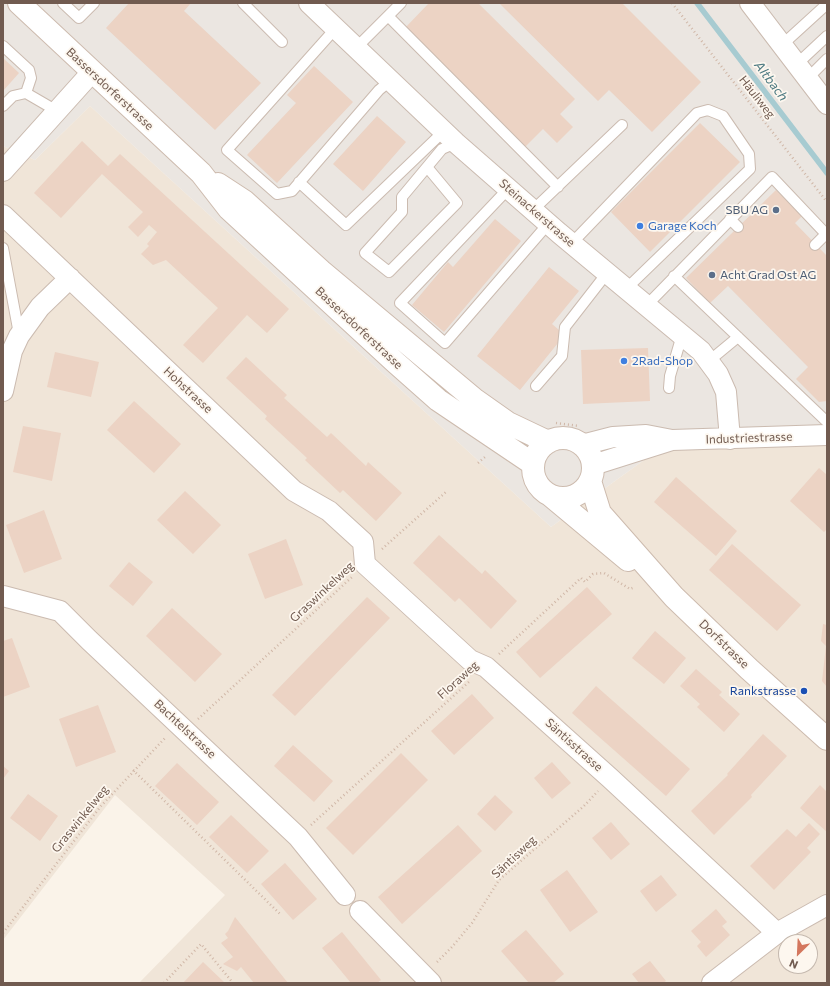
<!DOCTYPE html>
<html>
<head>
<meta charset="utf-8">
<style>
  body { margin:0 }
  #map { position:relative; width:830px; height:986px; overflow:hidden; background:#faf3e9; font-family:Commissioner,sans-serif }
  canvas { display:block }
  .frame { position:absolute; inset:0; border:4px solid #715b50; pointer-events:none }
  .north { position:absolute; left:778px; top:934px; width:40px; height:40px; box-sizing:border-box; background:#fdf7ef; border:1px solid #c5b9af; border-radius:50%; rotate:204deg; font-size:11px; font-weight:700; line-height:16px; text-align:center; color:#715b50 }
  .north::after { content:''; display:block; margin:auto; width:14px; height:18px; background:#d4775e; clip-path:polygon(50% 0,100% 100%,50% 72%,0 100%) }
</style>
</head>
<body>
<div id="map">
<canvas width="830" height="986"></canvas>
<div class="frame"></div>
<div class="north">N</div>
</div>
<script>
const context = document.querySelector('canvas').getContext('2d');
context.lineJoin = 'round';
function fillPath(path, color) {
  context.fillStyle = color;
  context.fill(path, 'evenodd');
}
function toPath(rows) {
  const path = new Path2D();
  for (const r of rows) {
    if (r.length === 3) {
      path.moveTo(r[0] + r[2], r[1]);
      path.arc(r[0], r[1], r[2], 0, 2 * Math.PI);
      continue;
    }
    path.moveTo(r[0], r[1]);
    for (let i = 2; i < r.length; i += 2) path.lineTo(r[i], r[i + 1]);
  }
  return path;
}
function strokePath(path, color, width, dash) {
  context.strokeStyle = color;
  context.lineWidth = width;
  context.lineCap = dash ? 'butt' : 'round';
  context.setLineDash(dash || []);
  context.stroke(path);
}
function write(font, color, halo, rows, align = 'center') {
  context.font = font + ' Commissioner,sans-serif';
  context.lineWidth = 3.5;
  context.setLineDash([]);
  context.textBaseline = 'middle';
  context.strokeStyle = halo;
  context.fillStyle = color;
  for (const [text, x, y, turn = 0] of rows) {
    context.save();
    context.translate(x, y);
    context.rotate((+turn || 0) * Math.PI / 180);
    context.textAlign = isNaN(turn) ? turn : align;
    if (halo) context.strokeText(text, 0, 0);
    context.fillText(text, 0, 0);
    context.restore();
  }
}
fillPath(toPath([
  [90,106,551,527,672,440,827,435,827,983,139,983,225,895,115,795,3,940,3,146,35,160],
  [786,942,810,942,810,966,786,966]
]), '#f0e5d8');
fillPath(toPath([
  [3,3,827,3,827,435,672,440,551,527,90,106,35,160,3,146]
]), '#ebe6e1');
strokePath(toPath([
  [697,3,827,173]
]), '#a7cbd1', 5.5);
fillPath(toPath([
  [129,3,191,3,184,11,261,83,215,130,106,28],
  [429,3,478,3,575,99,560,114,573,127,557,143,543,129,525,147,405,28],
  [499,3,622,3,701,82,652,132,609,90,598,101],
  [3,58,19,73,3,91],
  [314,66,353,102,277,183,247,155,296,103,287,95],
  [377,116,406,142,363,191,333,164],
  [700,123,740,162,650,252,611,212],
  [82,141,108,166,120,154,289,309,267,333,247,315,203,363,183,345,218,308,166,260,153,265,141,254,149,246,147,244,157,232,149,225,138,237,128,227,143,212,102,174,61,218,34,193],
  [776,190,802,216,795,223,827,256,827,401,819,402,796,379,808,367,728,286,710,303,686,278],
  [495,219,521,241,444,332,412,305,448,262,453,267],
  [549,267,579,291,552,324,559,330,562,338,520,390,477,356],
  [648,348,650,401,583,404,581,350],
  [55,352,99,362,91,397,47,387],
  [246,357,287,395,284,398,327,437,331,433,366,466,368,462,402,493,376,521,343,490,340,493,305,460,307,458,265,419,267,416,226,378],
  [134,401,181,444,154,473,107,430],
  [23,426,61,433,52,481,13,472],
  [819,468,827,475,827,529,824,532,790,501],
  [676,477,737,531,716,556,654,502],
  [185,491,221,525,193,554,157,520],
  [44,510,62,559,24,573,6,525],
  [439,535,482,574,485,570,517,601,491,629,459,598,455,602,413,563],
  [286,539,303,585,265,599,248,554],
  [732,544,801,605,777,631,709,570],
  [129,562,153,582,133,606,109,586],
  [587,587,612,614,540,678,516,652],
  [367,597,390,618,295,716,272,695],
  [172,608,222,654,195,682,146,636],
  [823,624,827,625,827,687,822,681,826,646,821,641],
  [655,631,686,658,664,684,632,658],
  [12,638,30,687,3,697,3,641],
  [696,669,722,692,719,695,740,714,724,732,697,707,700,704,680,686],
  [596,686,690,769,666,796,572,713],
  [472,694,494,718,454,755,431,731],
  [98,705,116,752,76,767,59,719],
  [763,734,787,756,751,795,752,797,714,835,691,811,728,775,727,774],
  [293,745,333,781,314,802,274,766],
  [401,753,428,780,353,855,326,828],
  [552,762,571,783,552,799,534,778],
  [177,763,219,802,197,825,155,786],
  [3,766,9,771,3,779],
  [820,785,827,792,827,832,800,808],
  [28,794,58,816,40,841,10,818],
  [495,795,513,812,495,831,477,814],
  [231,815,269,851,247,873,209,837],
  [611,822,630,844,611,860,592,838],
  [809,823,820,834,807,848,811,852,774,890,750,866,787,829,796,837],
  [458,825,482,851,402,924,378,897],
  [285,863,317,899,293,920,261,884],
  [567,870,598,912,570,932,540,890],
  [661,875,677,895,656,912,640,891],
  [716,909,727,922,722,926,730,935,706,957,697,946,701,942,691,931],
  [235,917,288,983,254,983,241,967,237,971,223,964,233,957,221,943,228,938,225,934,228,931],
  [526,930,564,974,553,983,529,983,501,951],
  [342,932,381,980,377,983,351,983,322,948],
  [650,961,666,981,663,983,639,983,632,974],
  [203,962,224,982,183,983]
]), '#ecd3c4');
const service = toPath([
  [63,3,79,18,94,3],
  [243,3,282,42],
  [388,16,401,3],
  [335,29,227,150,277,194,292,191,379,90,390,81],
  [782,45,827,4],
  [3,46,29,70,31,78,26,93],
  [355,49,388,16,558,187],
  [797,64,827,36],
  [808,78,827,59],
  [3,106,13,96,26,93,57,111],
  [427,167,457,203,389,272,365,253,402,212,402,197,442,149,456,143],
  [299,182,346,225,443,132],
  [508,189,400,303,445,343,548,224],
  [533,210,622,125],
  [730,219,738,227],
  [572,243,697,113,708,110,723,116,749,154,750,169,626,289],
  [3,248,19,334],
  [674,276,827,422],
  [646,306,772,177,826,234,815,245],
  [709,361,738,337],
  [536,386,562,356,565,327,607,273],
  [669,388,670,376,682,335]
]);
const minor = toPath([
  [309,3,456,143,559,233,701,351,718,374,726,392,730,439],
  [750,3,827,104],
  [3,171,92,72],
  [3,215,294,491,329,511,363,542,365,564,470,660,486,667,610,778,777,933],
  [3,391,12,351,19,336,40,307,70,278],
  [582,445,613,437,646,435,672,440,827,435],
  [593,465,672,440],
  [3,596,60,611,89,640,298,837,345,895],
  [360,911,431,983],
  [712,983,777,933,827,905]
]);
const secondary = toPath([
  [19,3,201,173,229,209,395,362,438,400,533,464],
  [218,184,244,201,321,271,474,399,508,423,548,442],
  [563,468,30],
  [590,481,600,513,674,597,749,669,827,739],
  [550,495,628,560]
]);
strokePath(service, '#cbbbb0', 12);
strokePath(minor, '#cbbbb0', 22);
strokePath(secondary, '#cdbbae', 24);
strokePath(toPath([
  [672,3,827,202],
  [556,423,579,426],
  [478,463,485,457,483,456],
  [382,549,447,491],
  [499,654,581,578,585,582,593,574,604,573,630,589,635,587],
  [198,719,352,577],
  [133,770,280,914],
  [311,825,470,681],
  [3,933,101,806,166,737],
  [437,962,452,947,472,923,499,880,584,806,598,791],
  [164,983,201,944,233,983]
]), '#d0b7a7', 2.5, [1, 3]);
strokePath(service, '#fff', 10);
strokePath(minor, '#fff', 20);
strokePath(secondary, '#fff', 22);
for (const [x, y, r, color] of [
  [776,210,4,"#5c6f8a"],
  [640,226,4,"#3f7fe0"],
  [712,275,4,"#5c6f8a"],
  [624,361,4,"#3f7fe0"],
  [804,691,4,"#1a4fb4"]
]) {
  const dot = new Path2D();
  dot.arc(x, y, r, 0, 2 * Math.PI);
  context.fillStyle = color;
  context.fill(dot);
  strokePath(dot, '#fdf7ef', 1.5);
}
write('12px', '#715b50', '#fdf7ef', [
  ["Bassersdorferstrasse",110,89,43],
  ["Häuliweg",757,97,52],
  ["Steinackerstrasse",537,213,41],
  ["Bassersdorferstrasse",359,328,43],
  ["Hohstrasse",188,390,43],
  ["Industriestrasse",749,438,-2],
  ["Graswinkelweg",322,592,-43],
  ["Dorfstrasse",724,644,44],
  ["Floraweg",458,680,-42],
  ["Bachtelstrasse",185,729,43],
  ["Säntisstrasse",574,745,42],
  ["Graswinkelweg",80,819,-51],
  ["Säntisweg",514,857,-43]
]);
write('12px', '#4e5e75', '#fdf7ef', [
  ["SBU AG",768,210],
  ["Acht Grad Ost AG",720,275,"left"]
], 'right');
write('12px', '#366cbe', '#fdf7ef', [
  ["Garage Koch",648,226],
  ["2Rad-Shop",632,361]
], 'left');
write('12px', '#164399', '#fdf7ef', [
  ["Rankstrasse",796,691]
], 'right');
write('italic 13px', '#4c7981', '#fdf7ef', [
  ["Altbach",771,81,53]
]);
</script>
</body>
</html>
